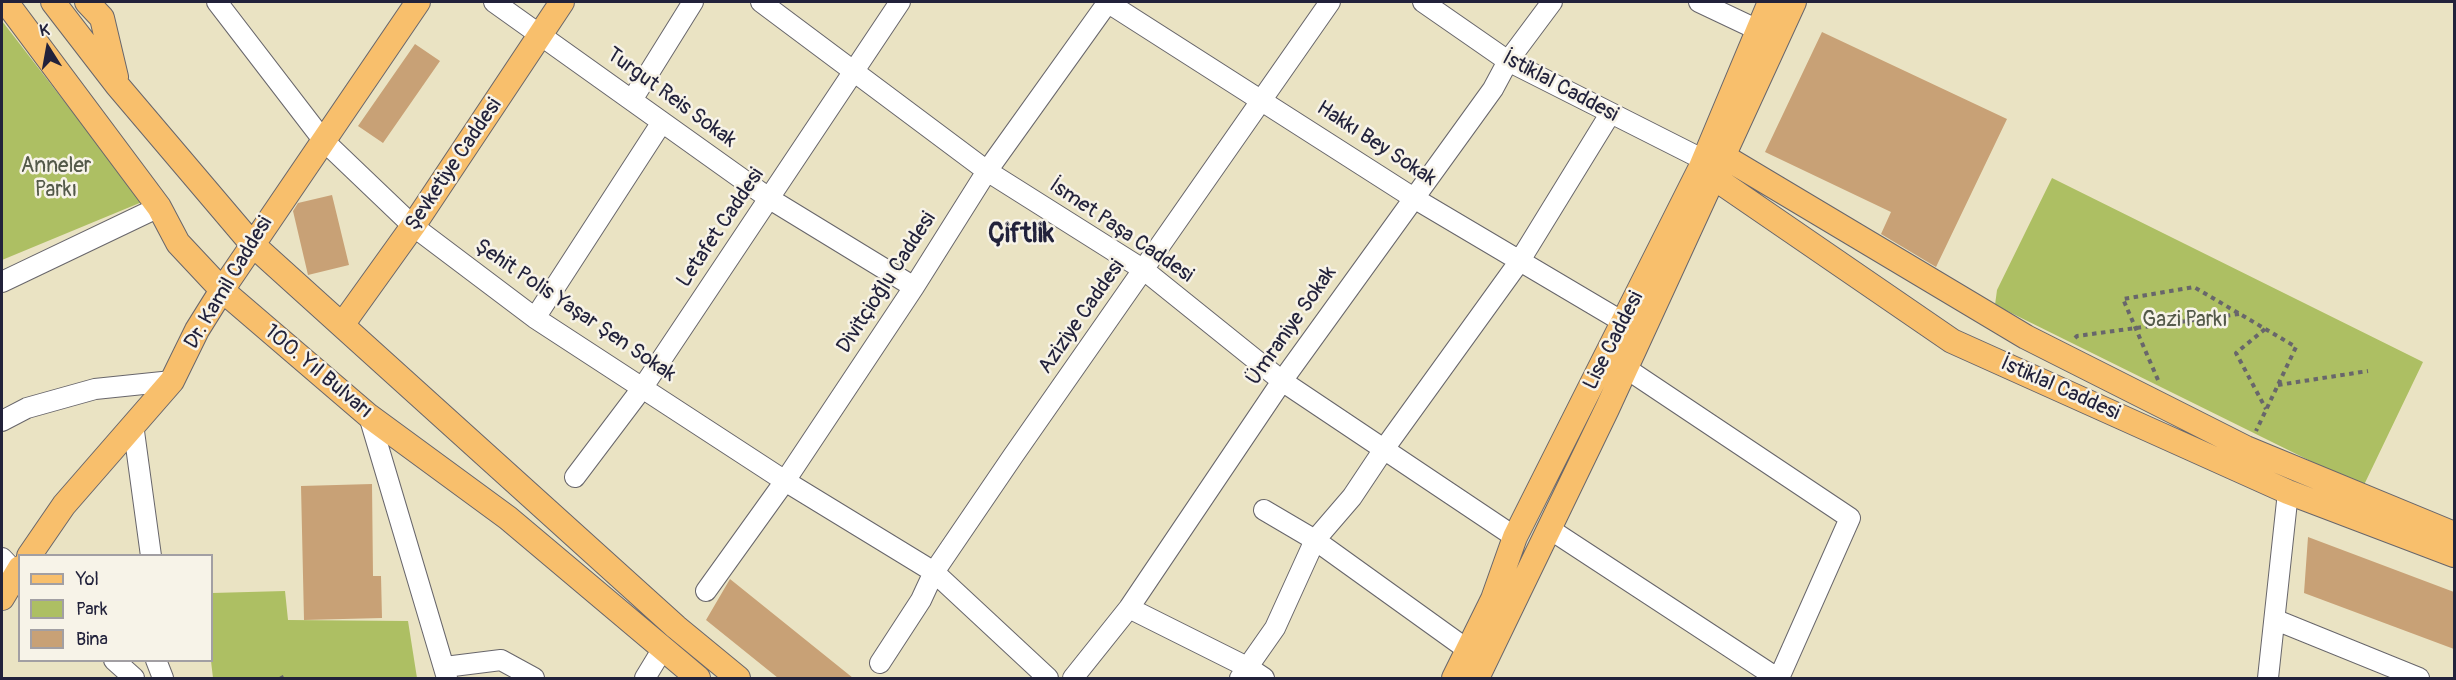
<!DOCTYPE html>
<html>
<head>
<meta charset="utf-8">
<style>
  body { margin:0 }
  #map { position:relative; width:2456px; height:680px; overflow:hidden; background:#eae3c3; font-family:Pangolin,sans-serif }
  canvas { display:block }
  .frame { position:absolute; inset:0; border:3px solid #22223b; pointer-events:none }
  .legend { position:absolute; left:18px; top:554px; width:195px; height:108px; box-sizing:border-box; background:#f7f3e8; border:2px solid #a29fa3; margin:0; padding:8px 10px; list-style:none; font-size:18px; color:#22223b }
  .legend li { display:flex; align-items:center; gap:12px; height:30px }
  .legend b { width:30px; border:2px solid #a29fa3 }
  .north { position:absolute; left:18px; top:18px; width:60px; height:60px; -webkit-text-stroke:4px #f7f3e8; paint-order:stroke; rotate:349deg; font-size:16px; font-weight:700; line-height:24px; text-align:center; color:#22223b }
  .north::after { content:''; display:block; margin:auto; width:21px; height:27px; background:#22223b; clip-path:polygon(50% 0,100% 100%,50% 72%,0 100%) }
</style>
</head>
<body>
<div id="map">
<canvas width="2456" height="680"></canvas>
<div class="frame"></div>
<ul class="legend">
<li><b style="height:8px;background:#f8bf6c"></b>Yol</li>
<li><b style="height:16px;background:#adbf63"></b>Park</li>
<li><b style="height:16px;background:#c8a176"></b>Bina</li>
</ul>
<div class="north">K</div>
</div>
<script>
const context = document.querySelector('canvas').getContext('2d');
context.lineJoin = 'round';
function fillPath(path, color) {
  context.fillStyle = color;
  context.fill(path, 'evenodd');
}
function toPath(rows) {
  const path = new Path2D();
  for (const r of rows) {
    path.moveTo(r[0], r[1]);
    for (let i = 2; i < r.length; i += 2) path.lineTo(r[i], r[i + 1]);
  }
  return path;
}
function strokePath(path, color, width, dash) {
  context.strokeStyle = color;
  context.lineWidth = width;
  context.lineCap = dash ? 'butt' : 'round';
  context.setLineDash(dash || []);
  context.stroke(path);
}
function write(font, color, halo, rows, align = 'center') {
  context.font = font + ' Pangolin,sans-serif';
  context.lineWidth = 5;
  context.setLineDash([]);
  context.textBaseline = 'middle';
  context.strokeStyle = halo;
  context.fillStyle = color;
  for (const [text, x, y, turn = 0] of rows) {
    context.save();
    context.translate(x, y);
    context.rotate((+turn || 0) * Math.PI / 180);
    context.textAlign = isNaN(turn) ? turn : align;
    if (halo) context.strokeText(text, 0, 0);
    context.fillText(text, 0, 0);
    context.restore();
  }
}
fillPath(toPath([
  [2,21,142,202,2,260],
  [2052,178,2423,362,2363,487,1995,305,1997,290],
  [285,591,288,620,408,621,417,678,213,678,211,661,212,593]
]), '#adbf63');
fillPath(toPath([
  [1822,32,2007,119,1936,267,1881,234,1891,212,1765,152],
  [415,44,440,61,383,143,358,126],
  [332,195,349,265,308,275,293,211,298,203],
  [372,484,373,576,381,576,382,618,304,620,301,486],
  [2308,537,2454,592,2454,649,2304,593],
  [730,579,853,678,778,678,706,620]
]), '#c8a176');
const minor = toPath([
  [217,2,323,140,413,226,535,318,785,481,934,572,1048,678],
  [494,2,770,199,914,287],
  [761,2,987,171,1144,270,1282,381,1515,537],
  [1107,2,1412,197,1623,322],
  [1423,2,1508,61,1704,160],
  [1699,2,1756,29],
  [632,100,693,2],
  [2,282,159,207],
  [535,318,662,122],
  [1624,367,1850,518,1779,678],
  [369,416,447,678],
  [2,421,27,408,95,389,172,381],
  [133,424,151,556],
  [575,477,643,387,900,2],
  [1264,510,1315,540,1468,650,1473,664],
  [1548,528,1777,678],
  [2,558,20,577],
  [706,591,785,481,914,287,987,171,1108,2],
  [1129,608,1249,668,1264,678],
  [2276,620,2419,678],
  [114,660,134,678],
  [156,660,163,678],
  [880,663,921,600,934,572,1013,456,1330,2],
  [445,667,501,660,534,678],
  [645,678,662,650],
  [1073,678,1129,608,1282,381,1493,89,1508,61,1552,2],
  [1240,678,1275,628,1315,540,1352,497,1384,449,1519,262,1610,114],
  [2268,678,2288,492]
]);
const major = toPath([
  [6,2,159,207,178,243,222,290,369,416,508,518,698,678],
  [53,2,117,85,252,244,676,627,738,678],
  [87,2,102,18,116,77],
  [342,325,413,226,562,2],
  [2454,534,2246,448,2026,337,1728,159,1722,157,1704,160,1713,177,1952,341,2288,492,2454,555],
  [29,556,64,505,172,381,197,330,222,290,418,2],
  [2,598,20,568],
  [1454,678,1493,599,1515,537,1701,167,1770,2],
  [1477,678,1607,409,1794,2]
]);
strokePath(minor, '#68666b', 22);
strokePath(major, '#68666b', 26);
strokePath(toPath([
  [2265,329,2236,353,2266,409],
  [2075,338,2077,336,2239,314],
  [2158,380,2123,299,2194,287,2296,347,2256,431],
  [2278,385,2368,371],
  [281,676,282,678]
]), '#68666b', 4, [4.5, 4.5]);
strokePath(minor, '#fff', 20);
strokePath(major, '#f8bf6c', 24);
write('21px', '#22223b', '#f7f3e8', [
  ["İstiklal Caddesi",1560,87,28],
  ["Turgut Reis Sokak",671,98,36],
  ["Hakkı Bey Sokak",1376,144,33],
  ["Şevketiye Caddesi",454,165,-56],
  ["Letafet Caddesi",721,228,-56],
  ["İsmet Paşa Caddesi",1121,231,34],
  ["Dr. Kamil Caddesi",229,283,-59],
  ["Divitçioğlu Caddesi",887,283,-57],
  ["Şehit Polis Yaşar Şen Sokak",575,311,34],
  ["Aziziye Caddesi",1082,317,-55],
  ["Ümraniye Sokak",1292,326,-55],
  ["Lise Caddesi",1614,341,-63],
  ["100. Yıl Bulvarı",318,372,40],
  ["İstiklal Caddesi",2060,389,24]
]);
write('21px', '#535949', '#f7f3e8', [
  ["Anneler",56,167],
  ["Parkı",56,191],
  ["Gazi Parkı",2185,321]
]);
write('bold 27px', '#22223b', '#f7f3e8', [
  ["Çiftlik",1021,235]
]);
</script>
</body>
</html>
